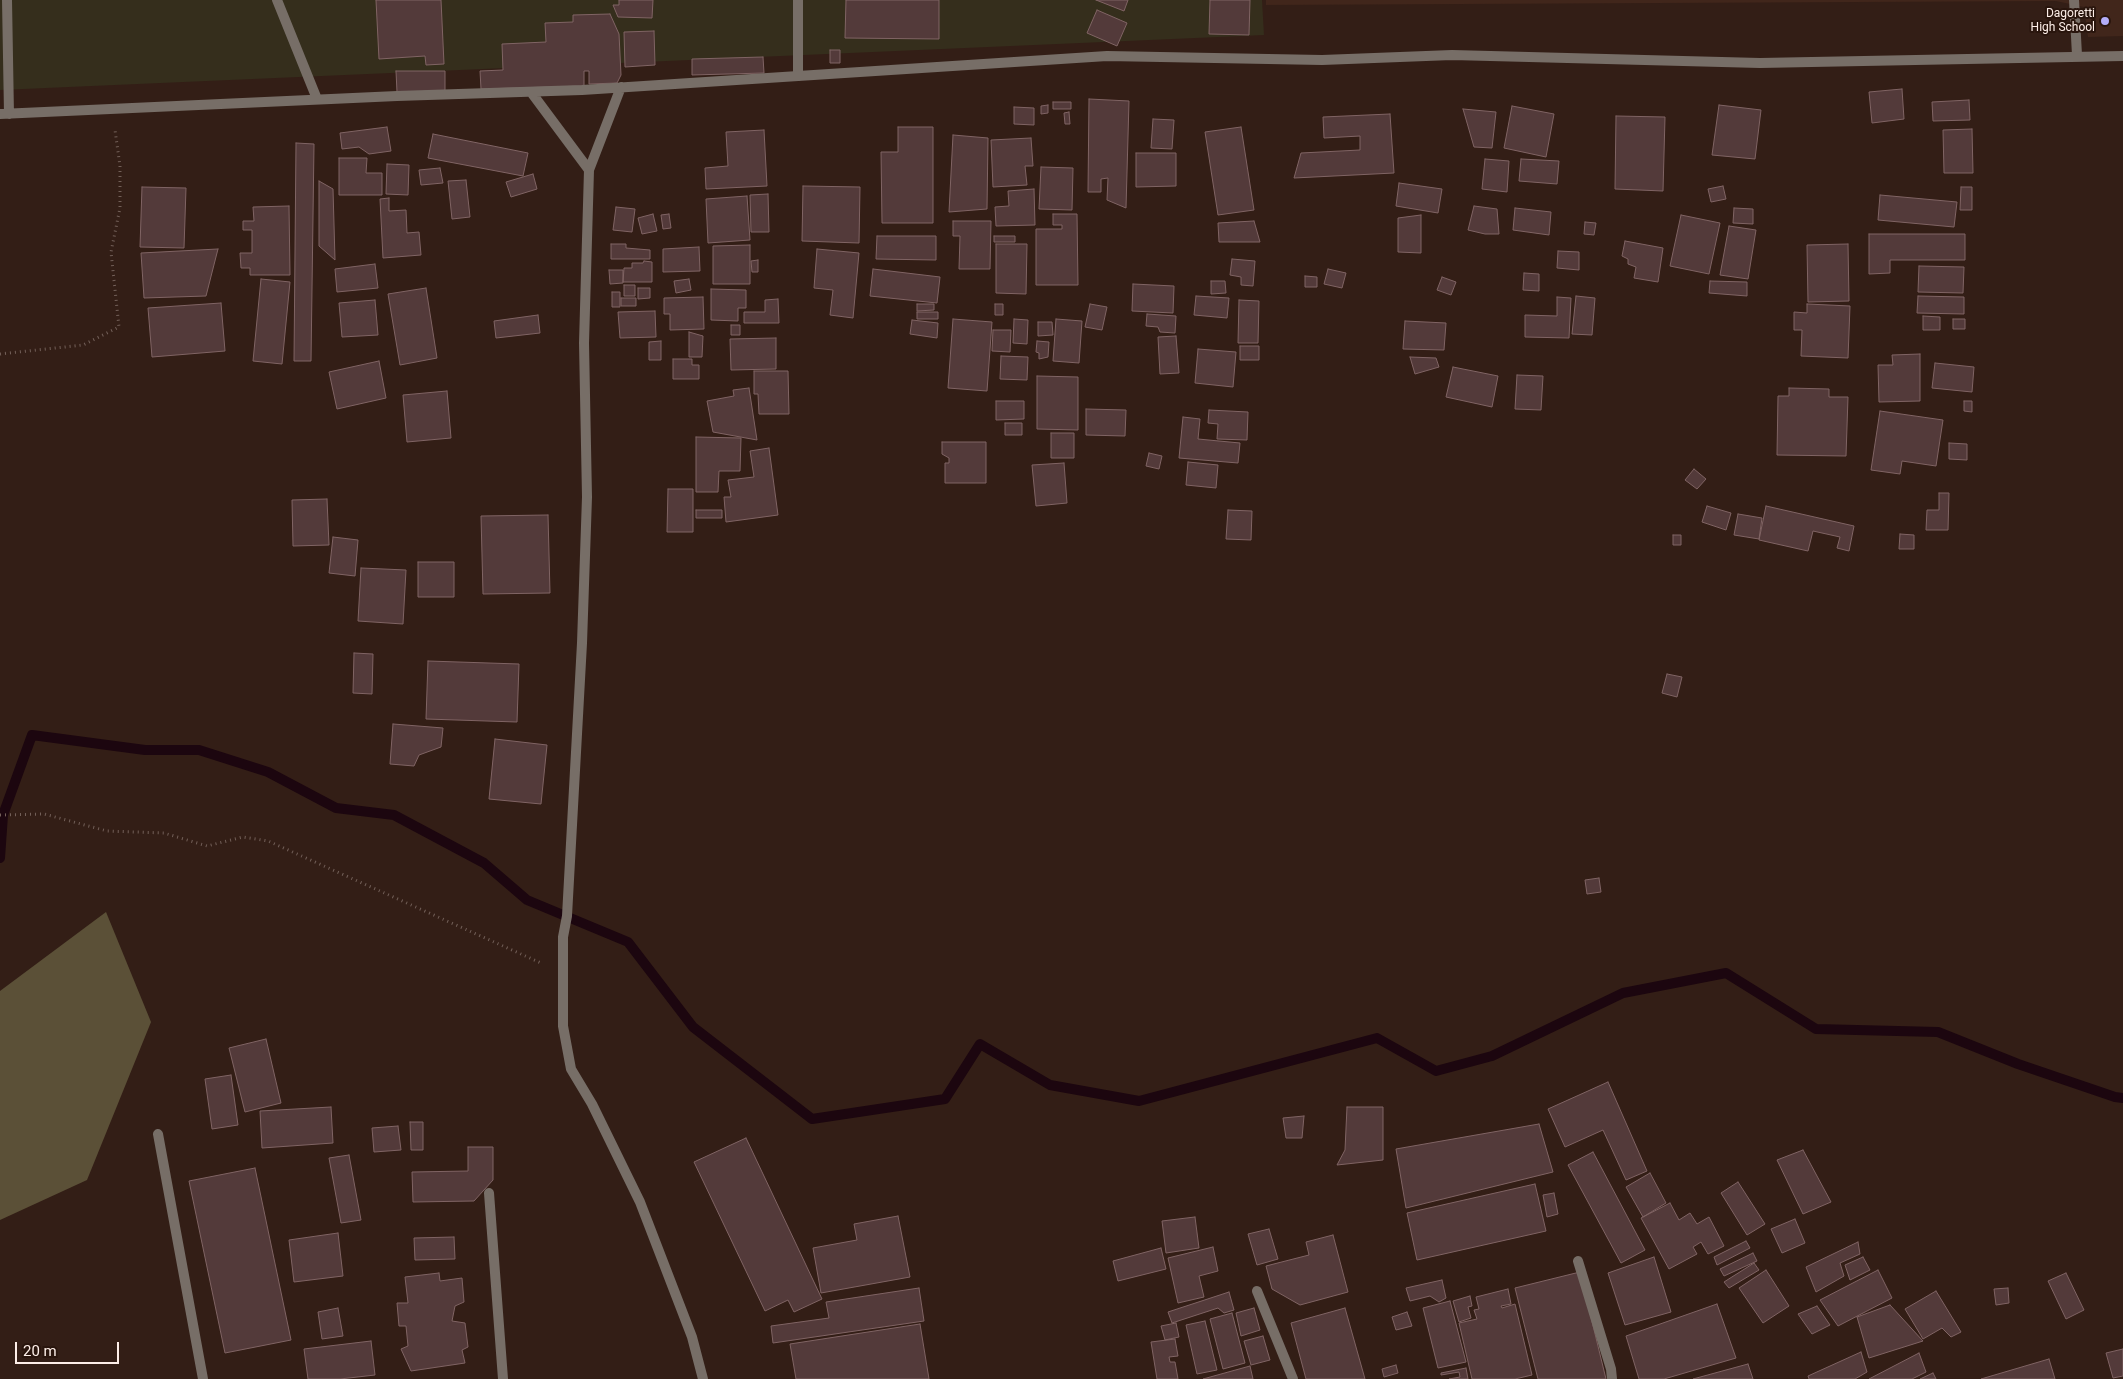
<!DOCTYPE html>
<html>
<head>
<meta charset="utf-8">
<style>
  body { margin:0 }
  #map { position:relative; width:2123px; height:1379px; overflow:hidden; background:#331e16; font-family:Roboto,sans-serif }
  canvas { display:block }
  .scale { position:absolute; left:15px; top:1342px; width:104px; height:22px; box-sizing:border-box; border:2px solid #fdeee8; border-top:0; padding-left:6px; font-size:15px; line-height:18px; white-space:nowrap; color:#fdeee8; -webkit-text-stroke:4px #29150d; paint-order:stroke }
</style>
</head>
<body>
<div id="map">
<canvas width="2123" height="1379"></canvas>
<div class="scale">20 m</div>
</div>
<script>
const context = document.querySelector('canvas').getContext('2d');
context.lineJoin = 'round';
function fillPath(path, color) {
  context.fillStyle = color;
  context.fill(path, 'evenodd');
}
function toPath(rows) {
  const path = new Path2D();
  for (const r of rows) {
    path.moveTo(r[0], r[1]);
    for (let i = 2; i < r.length; i += 2) path.lineTo(r[i], r[i + 1]);
  }
  return path;
}
function strokePath(path, color, width, dash) {
  context.strokeStyle = color;
  context.lineWidth = width;
  context.lineCap = dash ? 'butt' : 'round';
  context.setLineDash(dash || []);
  context.stroke(path);
}
function write(font, color, halo, rows, align = 'center') {
  context.font = font + ' Roboto,sans-serif';
  context.lineWidth = 4;
  context.setLineDash([]);
  context.textBaseline = 'middle';
  context.strokeStyle = halo;
  context.fillStyle = color;
  for (const [text, x, y, turn = 0] of rows) {
    context.save();
    context.translate(x, y);
    context.rotate((+turn || 0) * Math.PI / 180);
    context.textAlign = isNaN(turn) ? turn : align;
    if (halo) context.strokeText(text, 0, 0);
    context.fillText(text, 0, 0);
    context.restore();
  }
}
fillPath(toPath([
  [1266,0,2123,0,2123,36,2088,37,2084,7,2056,1,1266,5]
]), '#41261b');
fillPath(toPath([
  [0,0,1262,0,1264,35,0,90]
]), '#352e1c');
fillPath(toPath([
  [106,912,151,1022,87,1180,0,1220,0,991]
]), '#5b5037');
strokePath(toPath([
  [0,858,3,815,32,735,145,750,199,750,268,772,336,808,394,815,484,863,527,900,628,942,693,1027,812,1119,945,1099,980,1044,1050,1085,1139,1101,1377,1038,1436,1071,1492,1056,1623,993,1726,973,1816,1029,1938,1032,2018,1064,2115,1097,2123,1098]
]), '#1c060f', 10);
const building = toPath([
  [376,0,441,0,444,64,426,65,425,56,379,59,376,0],
  [619,0,653,0,652,18,618,17,613,5,619,5,619,0],
  [846,0,939,0,939,39,845,38,846,0],
  [1096,0,1128,0,1124,11,1096,0],
  [1210,0,1250,0,1249,35,1209,34,1210,0],
  [1097,10,1127,23,1117,46,1087,33,1097,10],
  [610,14,619,34,621,75,617,83,589,84,589,71,584,71,584,86,481,89,480,71,503,70,502,44,546,42,545,23,573,22,573,15,610,14],
  [654,31,655,65,625,67,624,32,654,31],
  [830,50,840,50,840,63,830,63,830,50],
  [763,57,764,73,692,75,692,59,763,57],
  [396,71,445,71,445,91,397,92,396,71],
  [1902,89,1904,119,1872,123,1869,92,1902,89],
  [1089,99,1129,101,1126,208,1107,200,1108,178,1101,179,1101,192,1088,192,1089,99],
  [1969,100,1970,120,1933,121,1932,102,1969,100],
  [1053,102,1071,102,1071,109,1053,109,1053,102],
  [1048,105,1048,113,1041,114,1041,106,1048,105],
  [1719,105,1761,110,1755,159,1712,155,1719,105],
  [1512,106,1554,114,1546,157,1504,148,1512,106],
  [1014,107,1034,108,1034,125,1014,124,1014,107],
  [1463,109,1496,112,1492,148,1474,147,1463,109],
  [1069,112,1070,124,1065,124,1064,113,1069,112],
  [1390,114,1394,173,1294,178,1301,153,1360,150,1360,136,1324,138,1323,117,1390,114],
  [1616,116,1665,117,1663,191,1615,189,1616,116],
  [1153,119,1174,120,1172,149,1151,148,1153,119],
  [387,127,391,151,369,154,359,147,342,149,340,133,387,127],
  [898,127,933,127,933,223,882,223,881,152,898,152,898,127],
  [1241,127,1254,210,1218,215,1205,132,1241,127],
  [1972,129,1973,173,1944,173,1943,130,1972,129],
  [764,130,767,186,706,189,705,168,728,166,726,132,764,130],
  [433,134,528,153,523,176,428,158,433,134],
  [953,135,988,138,987,209,949,212,953,135],
  [1031,138,1033,166,1025,166,1027,185,993,187,991,140,1031,138],
  [296,143,314,144,311,361,294,361,296,143],
  [1136,153,1176,153,1176,186,1136,187,1136,153],
  [339,158,367,158,366,173,382,173,382,195,339,195,339,158],
  [1485,159,1509,161,1507,192,1482,189,1485,159],
  [1521,159,1559,161,1557,184,1519,181,1521,159],
  [387,164,409,165,408,195,386,194,387,164],
  [1041,167,1073,168,1072,210,1039,209,1041,167],
  [440,168,443,183,421,185,419,170,440,168],
  [533,174,537,189,511,197,506,182,533,174],
  [466,180,470,217,452,219,448,181,466,180],
  [319,181,333,189,335,260,319,246,319,181],
  [1399,183,1442,189,1438,213,1396,206,1399,183],
  [803,186,860,187,859,243,802,241,803,186],
  [1723,186,1726,199,1711,202,1708,189,1723,186],
  [142,187,186,188,184,248,140,247,142,187],
  [1961,187,1972,187,1972,210,1960,210,1961,187],
  [1034,189,1035,225,996,226,995,207,1009,206,1008,191,1034,189],
  [768,194,769,232,751,232,750,195,768,194],
  [1880,195,1957,202,1954,227,1878,220,1880,195],
  [747,196,750,240,708,243,706,199,747,196],
  [389,198,389,211,406,210,407,233,419,232,421,255,383,258,380,199,389,198],
  [289,206,290,275,250,275,250,268,241,268,240,253,252,253,252,230,243,230,243,221,254,221,253,207,289,206],
  [1474,206,1497,209,1499,234,1485,234,1468,230,1474,206],
  [616,207,635,209,632,232,613,230,616,207],
  [1515,208,1551,212,1549,235,1513,230,1515,208],
  [1734,208,1753,209,1753,224,1733,223,1734,208],
  [653,214,657,231,642,234,638,218,653,214],
  [669,214,671,228,663,229,661,215,669,214],
  [1053,214,1077,214,1078,285,1036,285,1036,229,1062,229,1062,225,1053,225,1053,214],
  [1421,215,1421,253,1398,252,1398,218,1421,215],
  [1681,215,1720,223,1709,274,1670,266,1681,215],
  [953,221,991,221,990,269,959,269,960,236,953,236,953,221],
  [1254,221,1260,242,1219,242,1218,223,1254,221],
  [1585,222,1596,223,1594,235,1584,234,1585,222],
  [1729,226,1756,230,1748,279,1720,275,1729,226],
  [1869,234,1965,234,1965,260,1890,260,1890,273,1869,274,1869,234],
  [877,236,936,236,936,260,876,259,877,236],
  [994,236,1015,236,1015,242,994,242,994,236],
  [1625,241,1663,248,1658,282,1634,278,1636,267,1628,264,1628,259,1622,256,1625,241],
  [611,244,626,244,626,248,650,250,650,259,611,259,611,244],
  [996,244,1027,244,1026,294,996,293,996,244],
  [1848,244,1849,301,1808,302,1807,245,1848,244],
  [750,245,750,284,713,284,713,246,750,245],
  [699,247,700,271,663,272,663,249,699,247],
  [218,249,206,296,144,298,141,253,218,249],
  [817,249,859,253,853,318,830,315,833,290,814,288,817,249],
  [1558,251,1579,252,1579,270,1557,268,1558,251],
  [1232,259,1255,261,1253,286,1241,285,1241,277,1230,275,1232,259],
  [758,260,758,272,752,272,751,261,758,260],
  [644,261,652,262,652,282,623,282,624,268,632,268,632,263,643,263,644,261],
  [375,264,378,288,337,292,335,269,375,264],
  [1919,266,1964,267,1963,293,1918,292,1919,266],
  [873,269,940,277,937,303,870,296,873,269],
  [1328,269,1346,273,1342,288,1324,284,1328,269],
  [609,270,623,270,623,283,610,284,609,270],
  [1524,273,1539,274,1539,291,1523,290,1524,273],
  [1305,276,1317,277,1317,287,1305,287,1305,276],
  [1442,277,1456,282,1451,295,1437,290,1442,277],
  [261,279,290,282,282,364,253,361,261,279],
  [689,279,691,290,676,293,674,281,689,279],
  [1211,281,1225,281,1226,293,1211,294,1211,281],
  [1710,281,1747,282,1747,296,1709,293,1710,281],
  [1133,284,1174,286,1173,313,1132,311,1133,284],
  [624,285,635,285,635,296,624,296,624,285],
  [426,288,437,358,400,365,388,294,426,288],
  [638,288,650,288,650,298,638,299,638,288],
  [711,289,746,290,746,308,738,308,738,321,711,320,711,289],
  [612,292,620,292,620,307,612,307,612,292],
  [1196,296,1229,298,1227,318,1194,315,1196,296],
  [1576,296,1595,298,1592,335,1572,334,1576,296],
  [1918,296,1964,297,1964,314,1917,313,1918,296],
  [703,297,704,329,670,330,670,314,664,314,664,298,703,297],
  [1557,297,1571,298,1569,338,1525,337,1525,315,1557,316,1557,297],
  [621,298,636,298,636,306,621,306,621,298],
  [778,299,779,323,744,323,744,312,765,312,765,300,778,299],
  [375,300,378,335,342,337,339,303,375,300],
  [1239,300,1259,301,1258,343,1238,343,1239,300],
  [221,303,225,351,152,357,148,308,221,303],
  [917,304,934,304,934,310,917,311,917,304],
  [995,304,1003,304,1003,315,995,315,995,304],
  [1090,304,1107,307,1102,330,1085,327,1090,304],
  [1807,304,1850,306,1848,358,1801,356,1802,330,1794,330,1794,312,1807,313,1807,304],
  [655,311,656,337,620,338,618,312,655,311],
  [917,312,938,312,938,319,917,319,917,312],
  [1147,314,1176,316,1175,333,1160,332,1158,327,1146,326,1147,314],
  [538,315,540,333,496,338,494,321,538,315],
  [1923,316,1940,317,1940,330,1923,330,1923,316],
  [953,319,992,322,987,391,948,388,953,319],
  [1014,319,1028,320,1027,344,1013,343,1014,319],
  [1056,319,1082,321,1079,363,1053,361,1056,319],
  [1953,319,1965,319,1965,329,1953,329,1953,319],
  [912,320,938,323,937,338,910,334,912,320],
  [1405,321,1446,323,1444,350,1403,349,1405,321],
  [1038,322,1052,322,1053,335,1038,336,1038,322],
  [731,325,740,325,740,335,731,335,731,325],
  [993,330,1011,330,1010,352,992,351,993,330],
  [689,332,703,336,702,357,689,357,689,332],
  [1176,336,1179,373,1160,374,1158,337,1176,336],
  [776,338,776,369,731,370,730,339,776,338],
  [661,341,661,360,649,360,649,342,661,341],
  [1037,341,1049,342,1048,357,1039,359,1039,353,1036,352,1037,341],
  [1240,346,1259,346,1259,360,1240,360,1240,346],
  [1198,349,1236,352,1233,387,1195,383,1198,349],
  [1920,354,1920,401,1879,402,1878,365,1893,365,1892,355,1920,354],
  [1001,356,1028,357,1027,380,1000,379,1001,356],
  [1410,357,1436,358,1439,367,1415,374,1410,357],
  [673,359,692,359,692,365,699,365,699,379,673,379,673,359],
  [379,361,386,398,337,409,329,372,379,361],
  [1935,363,1974,367,1972,392,1932,388,1935,363],
  [1453,367,1498,376,1492,407,1446,397,1453,367],
  [754,371,788,371,789,414,759,414,758,394,754,394,754,371],
  [1517,375,1543,376,1541,410,1515,409,1517,375],
  [1037,376,1078,377,1078,430,1037,429,1037,376],
  [749,388,757,440,713,432,707,401,734,396,733,390,749,388],
  [1789,388,1829,389,1829,397,1848,397,1846,456,1777,455,1778,396,1789,396,1789,388],
  [447,391,451,438,407,442,403,395,447,391],
  [996,401,1024,401,1024,419,996,420,996,401],
  [1964,401,1972,401,1972,412,1964,411,1964,401],
  [1086,409,1126,410,1125,436,1086,435,1086,409],
  [1209,410,1248,412,1247,440,1217,439,1218,424,1208,423,1209,410],
  [1880,411,1943,420,1936,466,1902,461,1900,474,1871,470,1880,411],
  [1183,417,1200,419,1198,439,1240,443,1238,463,1179,458,1183,417],
  [1005,423,1022,423,1022,435,1005,435,1005,423],
  [1051,433,1074,433,1074,458,1051,458,1051,433],
  [696,437,741,438,740,471,719,471,718,492,696,492,696,437],
  [942,442,986,442,986,483,945,483,945,463,949,463,949,458,942,454,942,442],
  [1949,443,1967,444,1967,460,1949,459,1949,443],
  [769,448,778,515,726,522,724,497,731,497,728,480,754,477,750,451,769,448],
  [1149,453,1162,456,1159,469,1146,466,1149,453],
  [1188,462,1218,465,1216,488,1186,485,1188,462],
  [1064,463,1067,503,1036,506,1032,465,1064,463],
  [1694,469,1706,479,1697,489,1685,480,1694,469],
  [668,489,693,489,693,532,667,532,668,489],
  [1939,493,1949,493,1948,530,1926,530,1927,510,1939,510,1939,493],
  [327,499,329,545,293,546,292,500,327,499],
  [1707,506,1731,513,1726,530,1702,522,1707,506],
  [1766,506,1854,526,1849,551,1837,548,1840,537,1813,531,1808,551,1759,540,1766,506],
  [696,510,722,510,722,518,696,518,696,510],
  [1228,510,1252,511,1251,540,1226,539,1228,510],
  [1738,514,1762,518,1759,539,1734,535,1738,514],
  [548,515,550,593,483,594,481,516,548,515],
  [1900,534,1914,535,1914,549,1899,549,1900,534],
  [1673,535,1681,535,1681,545,1673,545,1673,535],
  [333,537,358,540,355,576,329,573,333,537],
  [418,562,454,562,454,597,418,597,418,562],
  [361,568,406,570,403,624,358,621,361,568],
  [354,653,373,654,372,694,353,693,354,653],
  [428,661,519,664,517,722,426,719,428,661],
  [1667,674,1682,677,1677,697,1662,693,1667,674],
  [393,724,443,728,441,747,419,755,414,766,390,764,393,724],
  [495,739,547,745,541,804,489,799,495,739],
  [1599,878,1601,892,1587,894,1585,880,1599,878],
  [266,1039,281,1103,245,1112,229,1048,266,1039],
  [231,1075,238,1125,212,1129,205,1079,231,1075],
  [1608,1082,1647,1171,1626,1180,1603,1130,1565,1147,1548,1109,1608,1082],
  [331,1107,333,1143,262,1148,260,1111,331,1107],
  [1347,1107,1383,1107,1383,1160,1337,1165,1345,1150,1347,1107],
  [1304,1116,1302,1138,1286,1138,1283,1118,1304,1116],
  [410,1122,423,1122,423,1150,411,1150,410,1122],
  [1539,1124,1553,1172,1406,1208,1396,1149,1539,1124],
  [398,1126,401,1150,374,1152,372,1128,398,1126],
  [746,1138,822,1299,794,1312,788,1300,765,1311,694,1162,746,1138],
  [468,1147,493,1147,493,1180,474,1201,413,1202,412,1172,468,1171,468,1147],
  [1803,1150,1831,1202,1803,1214,1777,1160,1803,1150],
  [1593,1152,1645,1250,1621,1263,1568,1165,1593,1152],
  [349,1155,361,1220,341,1223,329,1158,349,1155],
  [255,1168,291,1340,225,1353,189,1181,255,1168],
  [1650,1173,1666,1203,1643,1217,1626,1187,1650,1173],
  [1738,1182,1765,1224,1747,1235,1721,1193,1738,1182],
  [1535,1184,1546,1231,1417,1260,1407,1213,1535,1184],
  [1554,1193,1558,1214,1547,1217,1543,1195,1554,1193],
  [1670,1203,1679,1220,1690,1213,1697,1224,1709,1217,1724,1246,1708,1254,1701,1242,1693,1247,1697,1254,1669,1269,1641,1218,1670,1203],
  [898,1216,910,1277,821,1293,813,1248,857,1240,854,1224,898,1216],
  [1195,1217,1199,1248,1166,1253,1162,1221,1195,1217],
  [1795,1219,1805,1243,1782,1253,1771,1229,1795,1219],
  [1269,1229,1278,1259,1257,1265,1248,1234,1269,1229],
  [338,1233,343,1276,294,1282,289,1240,338,1233],
  [1333,1235,1348,1292,1300,1305,1272,1289,1266,1266,1309,1255,1306,1242,1333,1235],
  [454,1237,455,1259,415,1260,414,1238,454,1237],
  [1746,1241,1750,1248,1717,1265,1714,1257,1746,1241],
  [1858,1242,1860,1254,1840,1263,1844,1276,1816,1292,1806,1267,1858,1242],
  [1213,1247,1218,1271,1199,1276,1204,1297,1178,1303,1168,1258,1213,1247],
  [1161,1248,1166,1269,1118,1281,1113,1261,1161,1248],
  [1753,1253,1757,1261,1724,1276,1720,1269,1753,1253],
  [1654,1257,1671,1312,1625,1325,1608,1273,1654,1257],
  [1863,1257,1870,1270,1850,1280,1845,1265,1863,1257],
  [1754,1263,1759,1270,1729,1288,1724,1282,1754,1263],
  [1766,1270,1789,1306,1763,1323,1739,1288,1766,1270],
  [1878,1270,1892,1298,1838,1326,1820,1300,1878,1270],
  [1580,1272,1606,1379,1538,1379,1515,1288,1580,1272],
  [439,1273,440,1281,462,1278,464,1302,455,1306,452,1321,465,1323,468,1347,462,1350,465,1363,411,1371,401,1349,408,1346,406,1326,399,1326,397,1303,408,1303,405,1277,439,1273],
  [2066,1273,2084,1310,2066,1319,2048,1281,2066,1273],
  [1442,1280,1446,1298,1439,1302,1430,1296,1410,1301,1406,1288,1442,1280],
  [919,1288,924,1321,773,1343,771,1326,829,1318,826,1302,919,1288],
  [2008,1288,2009,1303,1996,1305,1994,1289,2008,1288],
  [1508,1289,1511,1304,1501,1306,1502,1308,1515,1304,1532,1375,1515,1379,1472,1379,1459,1323,1477,1319,1474,1310,1479,1309,1476,1297,1508,1289],
  [1936,1291,1961,1332,1951,1337,1942,1328,1923,1339,1905,1309,1936,1291],
  [1229,1292,1234,1310,1224,1313,1218,1308,1172,1323,1168,1312,1229,1292],
  [1470,1296,1472,1306,1468,1307,1471,1318,1459,1322,1453,1301,1470,1296],
  [1450,1301,1466,1362,1438,1368,1423,1308,1450,1301],
  [1717,1304,1736,1358,1664,1379,1639,1379,1626,1336,1717,1304],
  [1890,1305,1923,1341,1869,1358,1857,1317,1890,1305],
  [1817,1306,1830,1325,1812,1334,1798,1314,1817,1306],
  [338,1308,343,1336,322,1339,318,1312,338,1308],
  [1254,1308,1260,1330,1241,1336,1236,1313,1254,1308],
  [1345,1308,1365,1379,1306,1379,1291,1323,1345,1308],
  [1407,1312,1412,1326,1396,1330,1392,1317,1407,1312],
  [1232,1313,1245,1363,1223,1369,1210,1319,1232,1313],
  [1205,1321,1217,1370,1197,1374,1186,1325,1205,1321],
  [1176,1323,1179,1337,1165,1340,1161,1326,1176,1323],
  [920,1324,929,1379,796,1379,790,1344,920,1324],
  [1263,1336,1270,1360,1251,1365,1244,1341,1263,1336],
  [1175,1339,1178,1356,1169,1357,1170,1362,1175,1362,1178,1379,1157,1379,1151,1342,1175,1339],
  [371,1341,375,1375,340,1379,308,1379,304,1349,371,1341],
  [2123,1349,2123,1376,2113,1378,2106,1353,2123,1349],
  [1861,1352,1867,1372,1855,1379,1809,1379,1808,1376,1861,1352],
  [1919,1353,1926,1372,1912,1379,1869,1379,1919,1353],
  [2049,1359,2055,1379,1981,1379,2049,1359],
  [1748,1364,1753,1379,1693,1379,1748,1364],
  [1396,1365,1398,1373,1384,1377,1382,1369,1396,1365],
  [1250,1366,1253,1379,1203,1379,1250,1366],
  [1466,1368,1468,1379,1449,1379,1460,1377,1459,1372,1441,1375,1441,1373,1466,1368],
  [1933,1373,1936,1379,1920,1379,1933,1373]
]);
fillPath(building, '#533a3a');
strokePath(building, '#806464', 1);
strokePath(toPath([
  [0,354,83,345,119,327,111,252,120,208,120,166,115,130],
  [0,815,44,814,107,831,164,833,207,846,243,837,268,841,541,963]
]), '#736059', 3, [1, 4]);
strokePath(toPath([
  [798,0,798,76],
  [2074,0,2077,55],
  [1578,1261,1611,1369,1612,1379]
]), '#776e67', 10);
strokePath(toPath([
  [7,0,9,114],
  [277,0,317,99],
  [621,87,589,170,584,343,587,497,582,643,567,916,563,937,563,1026,571,1069,592,1104,640,1202,692,1337,703,1379],
  [531,92,589,170],
  [0,114,397,96,582,90,1107,56,1322,60,1452,55,1760,63,2123,56],
  [158,1134,203,1379],
  [489,1193,503,1379],
  [1257,1291,1293,1379]
]), '#776e67', 10);
for (const [x, y, r, color] of [
  [2105,21,5,"#b3adf9"]
]) {
  const dot = new Path2D();
  dot.arc(x, y, r, 0, 2 * Math.PI);
  context.fillStyle = color;
  context.fill(dot);
  strokePath(dot, '#29150d', 2);
}
write('12px', '#fdeee8', '#29150d', [
  ["Dagoretti",2095,14],
  ["High School",2095,28]
], 'right');
</script>
</body>
</html>
